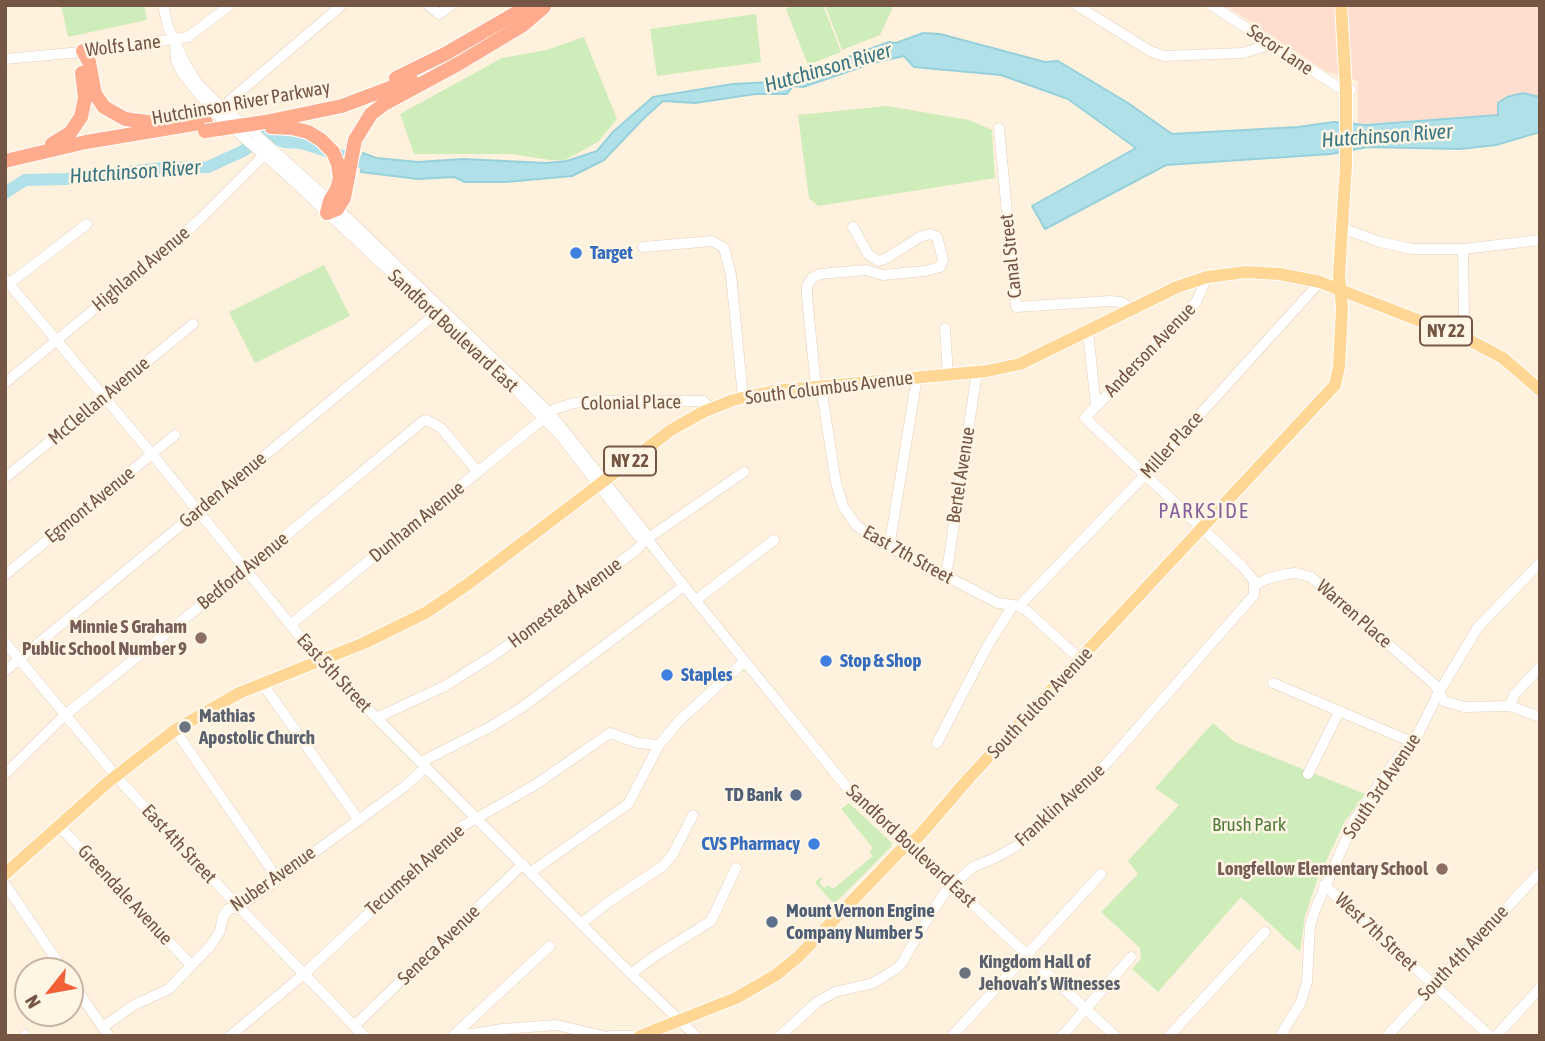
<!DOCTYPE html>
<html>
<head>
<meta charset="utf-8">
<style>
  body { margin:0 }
  #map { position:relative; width:1545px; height:1041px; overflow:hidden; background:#fef1dd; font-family:"Asap Condensed",sans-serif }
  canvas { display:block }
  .frame { position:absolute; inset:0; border:7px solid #755544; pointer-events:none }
  .north { position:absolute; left:14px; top:957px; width:70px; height:70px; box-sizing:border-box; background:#fff5e5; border:2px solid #c8b5a5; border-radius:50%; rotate:239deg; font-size:19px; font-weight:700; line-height:28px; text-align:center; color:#755544 }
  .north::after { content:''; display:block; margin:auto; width:24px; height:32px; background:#f36037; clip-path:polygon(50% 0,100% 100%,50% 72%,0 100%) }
</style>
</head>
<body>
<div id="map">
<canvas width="1545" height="1041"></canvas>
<div class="frame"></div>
<div class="north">N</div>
</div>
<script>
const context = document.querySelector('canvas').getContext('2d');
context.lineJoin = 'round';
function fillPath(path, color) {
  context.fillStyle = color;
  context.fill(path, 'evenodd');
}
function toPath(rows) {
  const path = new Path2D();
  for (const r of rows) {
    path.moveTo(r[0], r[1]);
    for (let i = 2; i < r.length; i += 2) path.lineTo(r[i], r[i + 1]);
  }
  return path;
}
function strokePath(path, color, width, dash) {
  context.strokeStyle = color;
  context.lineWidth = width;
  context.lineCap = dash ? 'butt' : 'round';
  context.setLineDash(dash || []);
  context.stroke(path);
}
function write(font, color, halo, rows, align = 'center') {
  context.font = font + ' "Asap Condensed",sans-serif';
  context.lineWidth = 5;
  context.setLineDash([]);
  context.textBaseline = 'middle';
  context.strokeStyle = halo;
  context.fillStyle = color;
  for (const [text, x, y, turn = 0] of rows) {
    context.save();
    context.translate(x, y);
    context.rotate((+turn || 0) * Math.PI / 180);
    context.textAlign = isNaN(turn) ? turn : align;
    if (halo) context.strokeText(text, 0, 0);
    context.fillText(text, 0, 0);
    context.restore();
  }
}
fillPath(toPath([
  [1225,5,1540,5,1540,97,1534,95,1499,115,1358,124,1358,81,1327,72]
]), '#ffded0');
fillPath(toPath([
  [61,5,144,5,147,20,68,37],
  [795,5,823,5,841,52,808,65,786,9],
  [825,5,894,5,880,35,842,50],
  [756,14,761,62,657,76,650,29],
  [584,37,617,119,598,142,565,160,550,160,511,154,414,154,400,114,502,58,546,50],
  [887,106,969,120,992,130,995,178,818,206,809,198,798,115],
  [324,265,350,316,255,363,229,312],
  [1213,723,1235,742,1365,794,1345,821,1317,881,1305,916,1300,952,1241,897,1158,992,1132,969,1141,959,1140,948,1101,912,1138,874,1128,861,1179,805,1155,788],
  [849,803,892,843,891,847,834,904,816,884,816,881,821,877,823,879,819,882,824,888,829,885,833,889,873,856,869,852,873,848,841,809]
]), '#cfecbb');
const water = toPath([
  [923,33,940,34,1045,62,1058,61,1128,103,1172,134,1298,127,1334,122,1365,125,1498,115,1498,103,1507,97,1523,93,1540,97,1540,132,1496,145,1460,149,1368,147,1331,154,1166,165,1045,229,1032,206,1136,148,1068,99,1001,75,914,67,904,56,873,63,803,87,793,86,787,94,755,94,695,103,663,101,644,118,604,160,572,176,506,182,465,182,454,177,418,179,361,172,363,153,376,158,418,162,463,159,546,163,567,161,597,151,613,132,653,97,733,84,772,82,807,72,889,42,896,43,923,33]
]);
fillPath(water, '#b1e1e8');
strokePath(water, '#96d1db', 2);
strokePath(toPath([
  [5,193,25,180,66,179,162,168,208,167,243,151,266,135,284,142,301,143,378,167]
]), '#b1e1e8', 12);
const minor = toPath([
  [163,5,168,27,186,65,198,84,220,106,252,131,330,201,550,413,644,531,647,539,684,586,849,790,1115,1036],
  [428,5,439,14,452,5],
  [1076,5,1150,51,1164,56,1243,53,1272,44],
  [1211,5,1338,87,1351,90],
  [175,46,176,60,182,73,214,112,286,174,515,389,559,434,638,536,647,539],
  [5,59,93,51,188,37,230,5],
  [229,101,342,5],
  [999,128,1016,307,1110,301,1121,302,1133,309],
  [1342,228,1380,242,1412,249,1463,249,1540,240],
  [643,247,712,241,724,248,731,275,743,397],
  [5,279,152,454,319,660,631,974,696,1036],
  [6,286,87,224],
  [945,328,948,375],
  [1088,332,1096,406],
  [1458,336,1464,319,1463,249],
  [5,383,167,249,199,220,267,152],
  [816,387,807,297,807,286,812,278,820,274,866,270,883,275,925,271,940,267,943,260,937,237,930,234,920,237,885,259,878,261,868,254,853,227],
  [821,387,836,483,843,506,856,525,876,540,998,603,1019,606,1027,611,1080,659],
  [5,478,193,324],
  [889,548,917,377],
  [5,575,175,435],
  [946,577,977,372],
  [1255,585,1269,578,1287,574,1296,573,1311,577,1434,684,1444,701,1464,707,1510,706,1540,717],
  [696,600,774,540],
  [1019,606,1144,476,1320,282],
  [290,625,555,409,574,403,590,401,703,401,711,408],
  [5,642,121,782,239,907,364,1036],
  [5,671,439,311],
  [262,683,358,819],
  [1273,683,1412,742],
  [1510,706,1514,695,1540,667],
  [376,718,445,686,497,653,635,551,647,539,744,472],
  [175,730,277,878],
  [937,743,988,645,1013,605],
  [421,762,490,727,521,708,684,586],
  [5,774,65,715,246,569,423,421,427,420,441,428,478,472],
  [1308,774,1339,712],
  [59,826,191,965],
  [531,872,628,804,659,745,679,721,745,661],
  [5,884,64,971],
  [1324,885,1490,1036],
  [582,923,610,901,663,866,673,854,693,815],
  [631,974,655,956,711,921,736,868],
  [70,980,109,1036],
  [354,1026,523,864],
  [103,1027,134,1005,169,989,211,945,220,931,223,917,228,909,239,907,404,787,426,767],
  [454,1035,550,946],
  [24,1036,25,1035],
  [230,1036,304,974,461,827,535,785,610,733,638,743,659,745],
  [458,1036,503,1029,556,1025,604,1036],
  [610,1036,633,1036],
  [780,1036,817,1002,835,992,873,983,896,969,902,963,921,929,945,892,973,867,997,857,1018,845,1081,788,1107,763,1254,595,1254,581,1243,567,1085,418,1196,302,1207,277],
  [952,1036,1101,874],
  [1062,1036,1131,957],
  [1169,1036,1265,932],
  [1280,1036,1300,1004,1307,982,1310,926,1315,910,1355,819,1393,764,1418,734,1439,692,1478,627,1540,563],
  [1387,1036,1540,872],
  [1496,1036,1540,988]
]);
const major = toPath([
  [5,874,107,783,175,730,239,693,364,643,427,612,468,584,671,430,703,412,733,400,774,391,987,371,1020,364,1177,287,1207,277,1246,272,1280,274,1320,282,1469,340,1503,358,1540,390],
  [640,1036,736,998,776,975,798,957,900,851,919,836,969,778,1335,385,1339,367,1342,308,1339,275,1346,165,1346,90,1341,5]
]);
const highway = toPath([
  [83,51,89,62,95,94,104,107,125,119,155,123],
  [396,78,445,54,530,5],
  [265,122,342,106,411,80],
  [271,127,292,128,308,132,321,140,333,152,338,164,340,178,337,189,330,201,327,213],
  [52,144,70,133,81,117,85,98,82,73],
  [5,161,86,142,206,122],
  [327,213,337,209,344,198,355,140,371,114,384,104,458,64,523,25,544,7]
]);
strokePath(minor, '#e4cebc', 11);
strokePath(major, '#fff', 14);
strokePath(highway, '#fff', 16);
strokePath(minor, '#fff', 10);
strokePath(major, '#ffd693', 12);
strokePath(highway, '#feab8e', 14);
const highwayBridge = toPath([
  [205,131,265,122]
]);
strokePath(highwayBridge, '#fff', 16, []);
strokePath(highwayBridge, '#feab8e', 14);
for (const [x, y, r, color] of [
  [576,253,7,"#3f7fe0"],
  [201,638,7,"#8d6e63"],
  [826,661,7,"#3f7fe0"],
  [667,675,7,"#3f7fe0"],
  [185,727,7,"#6b7280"],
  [796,795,7,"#5c6f8a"],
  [814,844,7,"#3f7fe0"],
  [1442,869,7,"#8d6e63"],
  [772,922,7,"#5c6f8a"],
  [965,973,7,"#6b7280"]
]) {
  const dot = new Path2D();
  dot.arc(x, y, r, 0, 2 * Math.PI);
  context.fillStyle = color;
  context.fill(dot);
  strokePath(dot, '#fff5e5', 2.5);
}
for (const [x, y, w] of [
  [1446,331,52],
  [630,461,52]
]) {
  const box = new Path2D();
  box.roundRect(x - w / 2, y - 14.5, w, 29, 5);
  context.fillStyle = '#fff5e5';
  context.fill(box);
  strokePath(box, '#755544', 2);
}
write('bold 18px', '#755544', null, [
  ["NY 22",1446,331],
  ["NY 22",630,461]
]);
write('19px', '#755544', '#fff5e5', [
  ["Wolfs Lane",123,46,-7],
  ["Secor Lane",1280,50,34],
  ["Hutchinson River Parkway",241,103,-10],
  ["Canal Street",1011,256,-96],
  ["Highland Avenue",141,269,-40],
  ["Sandford Boulevard East",453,331,43],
  ["Anderson Avenue",1150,350,-46],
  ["South Columbus Avenue",829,388,-7],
  ["McClellan Avenue",99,401,-40],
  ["Colonial Place",631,403,-1],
  ["Miller Place",1172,445,-48],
  ["Bertel Avenue",961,475,-81],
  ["Garden Avenue",223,490,-40],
  ["Egmont Avenue",90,505,-39],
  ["Dunham Avenue",417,522,-39],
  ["East 7th Street",908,555,29],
  ["Bedford Avenue",243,571,-39],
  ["Homestead Avenue",565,603,-37],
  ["Warren Place",1354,614,41],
  ["East 5th Street",334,673,47],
  ["South Fulton Avenue",1040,703,-47],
  ["South 3rd Avenue",1382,786,-56],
  ["Franklin Avenue",1060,805,-42],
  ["East 4th Street",179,844,47],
  ["Sandford Boulevard East",911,846,43],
  ["Tecumseh Avenue",415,870,-42],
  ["Nuber Avenue",273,879,-35],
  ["Greendale Avenue",125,895,47],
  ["West 7th Street",1376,932,43],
  ["Seneca Avenue",439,945,-44],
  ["South 4th Avenue",1463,953,-47]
]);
write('bold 19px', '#366cbe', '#fff5e5', [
  ["Target",590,253],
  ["Stop & Shop",840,661],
  ["Staples",681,675],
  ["CVS Pharmacy",800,844,"right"]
], 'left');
write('bold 19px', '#785e54', '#fff5e5', [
  ["Minnie S Graham",187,627],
  ["Public School Number 9",187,649],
  ["Longfellow Elementary School",1428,869]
], 'right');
write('bold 19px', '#5b616d', '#fff5e5', [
  ["Mathias",199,716],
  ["Apostolic Church",199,738],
  ["Kingdom Hall of",979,962],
  ["Jehovah’s Witnesses",979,984]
], 'left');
write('bold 19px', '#4e5e75', '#fff5e5', [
  ["TD Bank",782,795],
  ["Mount Vernon Engine",786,911,"left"],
  ["Company Number 5",786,933,"left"]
], 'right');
write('19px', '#4f7c3b', '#fff5e5', [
  ["Brush Park",1249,825]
]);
write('italic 21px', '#3a7783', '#fff5e5', [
  ["Hutchinson River",828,68,-16],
  ["Hutchinson River",1387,136,-4],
  ["Hutchinson River",135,172,-4]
]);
context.letterSpacing = '2px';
write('21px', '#855f99', '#fff5e5', [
  ["PARKSIDE",1204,511]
]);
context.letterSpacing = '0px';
</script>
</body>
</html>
